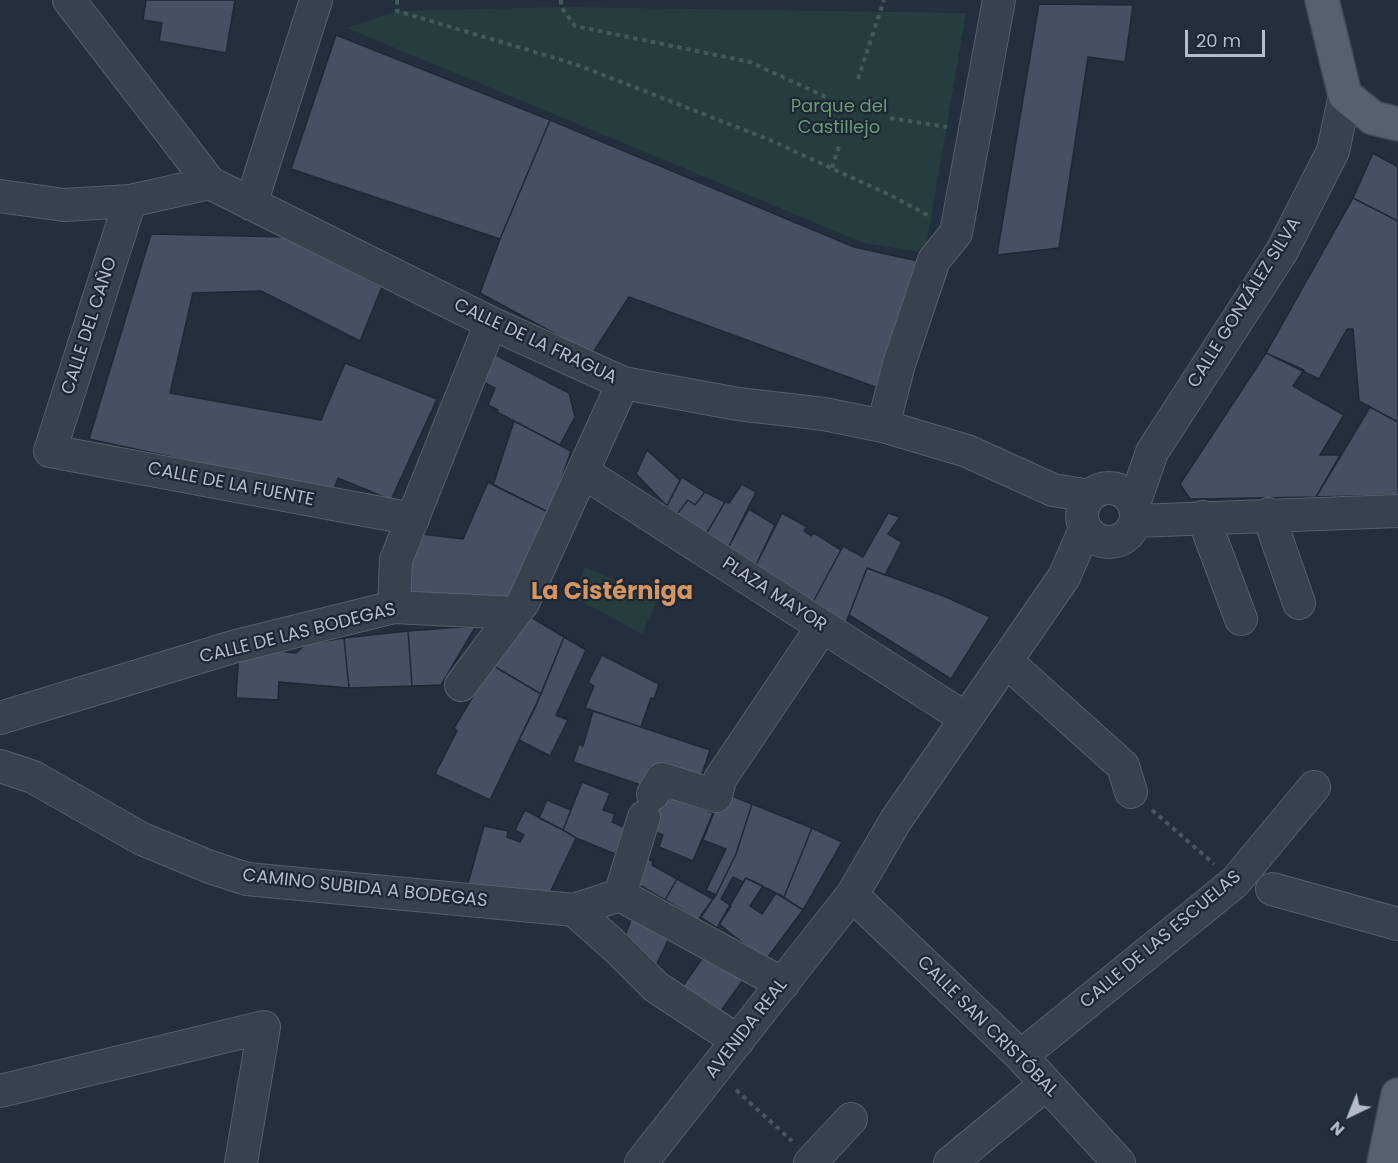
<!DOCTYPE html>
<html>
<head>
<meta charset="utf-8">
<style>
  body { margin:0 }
  #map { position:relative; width:1398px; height:1163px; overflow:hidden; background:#242f3e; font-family:Poppins,sans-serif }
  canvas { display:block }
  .north { position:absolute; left:1320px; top:1085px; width:60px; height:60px; -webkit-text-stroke:4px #1d2633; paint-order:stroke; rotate:223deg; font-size:16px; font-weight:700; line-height:24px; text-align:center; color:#b4bcc9 }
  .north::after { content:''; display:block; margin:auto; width:21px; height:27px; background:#b4bcc9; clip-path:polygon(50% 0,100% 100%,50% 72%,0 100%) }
  .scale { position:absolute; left:1185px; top:30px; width:80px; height:27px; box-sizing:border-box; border:3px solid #b4bcc9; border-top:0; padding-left:8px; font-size:18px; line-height:21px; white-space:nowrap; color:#b4bcc9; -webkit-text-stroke:4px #1d2633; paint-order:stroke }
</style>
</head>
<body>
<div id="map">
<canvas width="1398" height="1163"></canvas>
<div class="north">N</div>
<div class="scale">20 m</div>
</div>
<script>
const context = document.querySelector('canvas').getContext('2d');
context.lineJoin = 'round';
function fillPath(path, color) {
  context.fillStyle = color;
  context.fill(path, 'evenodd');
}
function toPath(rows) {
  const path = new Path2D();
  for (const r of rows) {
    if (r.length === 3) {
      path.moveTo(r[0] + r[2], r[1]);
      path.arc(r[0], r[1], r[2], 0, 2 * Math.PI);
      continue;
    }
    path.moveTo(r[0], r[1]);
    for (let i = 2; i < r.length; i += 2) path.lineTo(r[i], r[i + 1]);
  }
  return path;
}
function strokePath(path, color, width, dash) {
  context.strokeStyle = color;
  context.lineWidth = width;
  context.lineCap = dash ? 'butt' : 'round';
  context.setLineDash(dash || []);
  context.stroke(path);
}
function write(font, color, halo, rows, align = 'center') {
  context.font = font + ' Poppins,sans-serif';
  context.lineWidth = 4.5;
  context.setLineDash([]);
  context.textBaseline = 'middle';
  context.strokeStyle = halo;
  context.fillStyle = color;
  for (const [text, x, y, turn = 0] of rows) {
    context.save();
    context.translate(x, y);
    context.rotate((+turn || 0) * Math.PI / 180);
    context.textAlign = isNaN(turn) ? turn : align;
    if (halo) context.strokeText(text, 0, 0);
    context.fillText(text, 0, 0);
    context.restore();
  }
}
fillPath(toPath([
  [561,7,966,13,925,253,864,243,347,28,397,11],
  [585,567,658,599,642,634,573,597]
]), '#263c3f');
const building = toPath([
  [146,0,235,0,226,53,159,41,162,23,143,20,146,0],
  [1039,4,1133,5,1125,62,1088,57,1059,248,997,255,1039,4],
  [336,35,550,120,500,239,291,169,336,35],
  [550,120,854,247,922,262,878,388,629,297,592,354,480,293,500,239,550,120],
  [1373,153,1398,167,1398,221,1353,198,1373,153],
  [1353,198,1398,221,1398,422,1359,401,1353,329,1347,329,1319,379,1266,353,1353,198],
  [151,234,286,237,382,287,360,341,261,291,193,293,170,393,321,420,345,363,437,399,391,500,338,478,333,492,89,439,151,234],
  [1266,353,1304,370,1293,386,1344,415,1320,455,1340,455,1316,497,1190,499,1180,484,1266,353],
  [494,354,569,393,575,417,560,445,497,412,498,410,488,405,495,388,483,382,494,354],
  [1370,407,1398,422,1398,495,1316,497,1370,407],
  [514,421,571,451,550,513,493,485,514,421],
  [647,450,680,480,667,506,636,474,647,450],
  [682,477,705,492,695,505,688,500,677,514,667,506,682,477],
  [488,482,550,513,524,563,508,604,400,592,422,534,463,539,488,482],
  [742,484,756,492,727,550,704,538,725,502,729,503,742,484],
  [705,492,725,502,704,538,677,514,688,500,695,505,705,492],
  [749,509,775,525,755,567,727,550,749,509],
  [782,513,807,527,804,531,811,536,814,533,841,550,812,604,755,567,782,513],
  [888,513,900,517,888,534,902,542,885,575,867,568,845,625,812,604,843,546,863,557,888,513],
  [867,568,946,597,990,617,951,679,849,615,867,568],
  [524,613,564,637,541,694,492,665,524,613],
  [476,626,441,685,412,686,408,631,476,626],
  [408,631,412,686,349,688,344,638,408,631],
  [564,637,586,650,556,715,568,720,550,756,519,740,535,708,564,637],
  [344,638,349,688,279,682,278,700,236,698,239,651,279,651,296,653,306,644,344,638],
  [602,655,659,684,654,699,651,698,641,727,585,708,594,686,588,682,602,655],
  [492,665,541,694,490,800,435,774,457,731,454,728,492,665],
  [593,711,710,750,698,786,650,767,644,786,573,762,579,744,583,746,593,711],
  [582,782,610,793,603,810,615,814,612,822,626,828,615,854,576,838,563,830,582,782],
  [722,792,752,804,736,854,716,895,706,890,726,849,703,840,722,792],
  [674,798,713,813,693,861,659,847,663,835,645,828,653,804,674,798],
  [547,800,571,810,563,830,539,818,547,800],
  [752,804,812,828,784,897,746,878,743,882,733,877,721,899,731,906,717,928,700,917,716,895,736,854,752,804],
  [525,810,563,830,576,838,549,895,467,887,484,826,508,831,507,837,520,842,524,835,515,830,525,810],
  [812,828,842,842,803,910,784,897,812,828],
  [641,854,653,862,652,865,677,879,665,900,636,883,641,854],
  [746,878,763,886,750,906,762,914,776,893,803,910,765,961,719,924,746,878],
  [677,879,713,899,699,920,665,900,677,879],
  [633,914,671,934,653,972,621,947,633,914],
  [706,953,746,976,715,1019,678,993,706,953]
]);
fillPath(building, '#455162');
strokePath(building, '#1f2835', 1.5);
const minor = toPath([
  [69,0,210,183,491,323,623,383,738,404,824,414,883,426,967,451,1053,490,1090,496],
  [0,196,64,205,130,201,210,183],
  [130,201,50,451,413,519],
  [251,204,316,0],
  [883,426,899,364,934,260,956,233,999,0],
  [583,472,965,718],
  [1109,515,27],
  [1134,504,1152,452,1282,251,1333,151,1345,95],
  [1268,514,1299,603],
  [1203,517,1241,619],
  [1136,521,1398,511],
  [394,607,396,560,491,323],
  [515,613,523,603,623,383],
  [1006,661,1123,766,1131,792],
  [0,718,236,646,394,607,515,613,461,685],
  [0,766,33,777,142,839,210,867,247,879,574,910],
  [653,794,662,779,716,796,720,779,823,626],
  [1272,889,1398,924],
  [620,895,644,817],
  [852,895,1021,1056,1119,1163],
  [738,1041,656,987,618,949,574,910,620,895,783,984],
  [1021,1056,1235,882,1314,787],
  [0,1091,264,1027,241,1163],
  [641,1163,852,895,896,820,1064,577,1085,529],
  [810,1163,851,1119],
  [950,1163,1046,1084]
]);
const major = toPath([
  [1322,0,1345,95,1373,118,1398,124],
  [1384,1163,1398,1095]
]);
strokePath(minor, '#565f6c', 34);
strokePath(major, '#414a57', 36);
strokePath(toPath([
  [397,0,397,11,575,64,770,140,892,196,931,217],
  [561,0,561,7,575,26,750,62,826,97],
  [858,79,884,0],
  [890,118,947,127],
  [832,168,840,143],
  [1152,810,1214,864],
  [736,1090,792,1141]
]), '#44595c', 4, [4.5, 4.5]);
strokePath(minor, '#38414e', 32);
strokePath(major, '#56606e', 33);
write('18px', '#6b9a76', '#1d2633', [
  ["Parque del",839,107],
  ["Castillejo",839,128]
]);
write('18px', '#b4bcc9', '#1d2633', [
  ["CALLE GONZÁLEZ SILVA",1245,303,-58],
  ["CALLE DEL CAÑO",90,326,-72],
  ["CALLE DE LA FRAGUA",535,342,25],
  ["CALLE DE LA FUENTE",231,485,11],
  ["PLAZA MAYOR",774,595,33],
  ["CALLE DE LAS BODEGAS",298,634,-14],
  ["CAMINO SUBIDA A BODEGAS",365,889,6],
  ["CALLE DE LAS ESCUELAS",1161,940,-40],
  ["CALLE SAN CRISTÓBAL",987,1027,45],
  ["AVENIDA REAL",747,1029,-52]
]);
write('bold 24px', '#d59563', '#1d2633', [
  ["La Cistérniga",612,593]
]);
</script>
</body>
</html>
